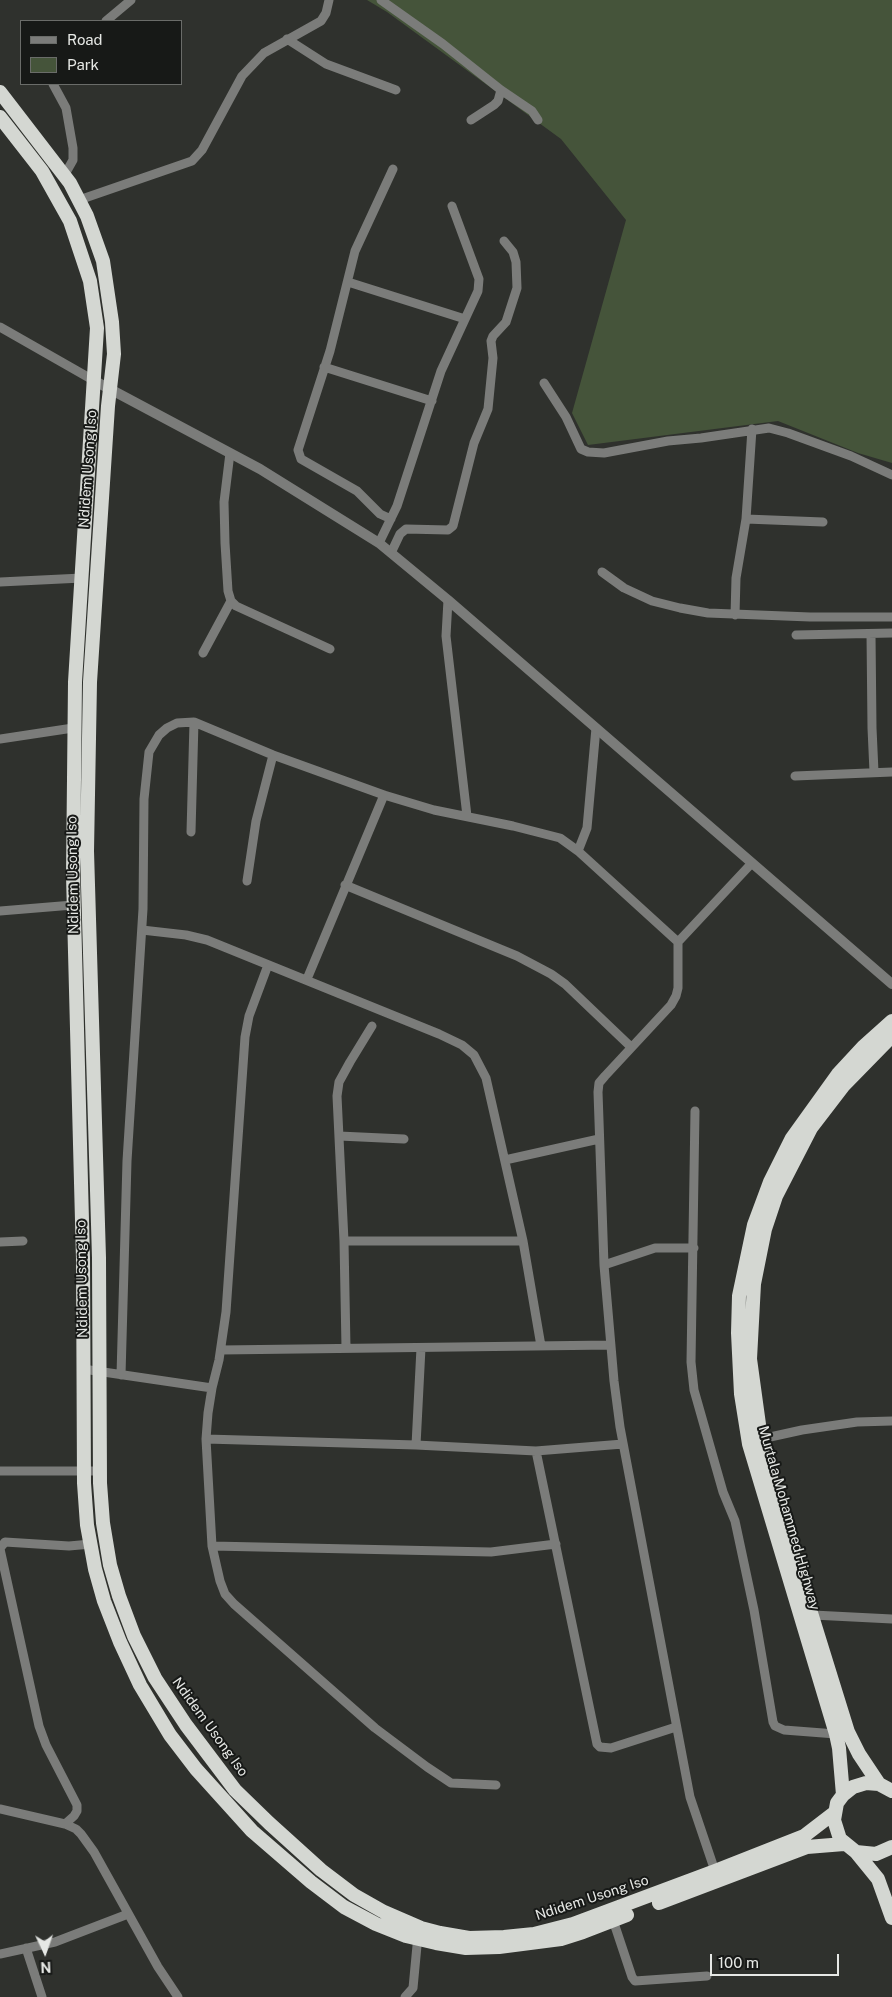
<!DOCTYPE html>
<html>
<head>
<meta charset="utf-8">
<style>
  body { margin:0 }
  #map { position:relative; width:892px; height:1997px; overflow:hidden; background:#2f312d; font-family:"Public Sans",sans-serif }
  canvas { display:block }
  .legend { position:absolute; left:20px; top:20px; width:162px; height:65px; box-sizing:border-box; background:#171917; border:1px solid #6a6c69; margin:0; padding:6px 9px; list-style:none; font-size:15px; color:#e6e8e5 }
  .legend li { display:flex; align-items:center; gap:10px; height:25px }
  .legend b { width:25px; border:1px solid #6a6c69 }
  .north { position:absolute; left:20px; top:1927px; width:50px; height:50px; -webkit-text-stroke:4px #171917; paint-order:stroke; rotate:177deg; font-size:14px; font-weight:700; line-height:20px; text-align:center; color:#e6e8e5 }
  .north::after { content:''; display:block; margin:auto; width:18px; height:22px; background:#e6e8e5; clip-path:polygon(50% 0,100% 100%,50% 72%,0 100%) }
  .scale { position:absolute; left:710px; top:1954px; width:129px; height:22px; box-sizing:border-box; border:2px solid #e6e8e5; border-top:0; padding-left:6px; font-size:15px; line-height:18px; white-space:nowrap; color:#e6e8e5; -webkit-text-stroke:4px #171917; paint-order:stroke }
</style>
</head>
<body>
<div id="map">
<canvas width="892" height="1997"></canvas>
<ul class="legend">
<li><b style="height:6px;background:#7b7c7a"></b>Road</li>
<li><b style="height:14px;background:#45543a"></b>Park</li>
</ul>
<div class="north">N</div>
<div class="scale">100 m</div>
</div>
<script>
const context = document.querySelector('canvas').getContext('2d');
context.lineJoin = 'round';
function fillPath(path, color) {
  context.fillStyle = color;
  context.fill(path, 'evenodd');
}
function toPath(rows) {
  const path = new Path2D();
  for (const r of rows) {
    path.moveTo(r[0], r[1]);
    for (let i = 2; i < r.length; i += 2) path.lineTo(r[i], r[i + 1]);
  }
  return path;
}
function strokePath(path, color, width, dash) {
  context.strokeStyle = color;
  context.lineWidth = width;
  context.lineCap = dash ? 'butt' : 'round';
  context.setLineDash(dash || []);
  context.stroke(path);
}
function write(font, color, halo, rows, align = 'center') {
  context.font = font + ' "Public Sans",sans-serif';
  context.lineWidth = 4;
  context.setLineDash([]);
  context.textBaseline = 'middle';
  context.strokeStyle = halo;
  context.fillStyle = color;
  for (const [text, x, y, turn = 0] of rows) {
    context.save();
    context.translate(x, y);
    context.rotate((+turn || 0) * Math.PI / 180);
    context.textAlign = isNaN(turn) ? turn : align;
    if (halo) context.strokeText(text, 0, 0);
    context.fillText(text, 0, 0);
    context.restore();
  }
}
fillPath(toPath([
  [367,0,892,0,892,463,858,453,778,421,588,445,572,413,626,220,561,139,387,12]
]), '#45543a');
strokePath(toPath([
  [381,0,443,44,501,90,532,111,538,120],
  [106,21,131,0],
  [287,39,326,64,396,90],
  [53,84,66,108,73,148,73,160,64,176],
  [471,120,494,105,498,101,501,90],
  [79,200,192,161,202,150,242,76,264,53,321,21,326,13,329,0],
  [348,282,465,319],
  [0,327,93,380],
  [324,367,432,401],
  [544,383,566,417,581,449,588,452,604,453,668,441,701,438,769,428,788,433,851,456,892,475],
  [230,453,224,502,225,543,228,591,231,601,236,606,330,649],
  [391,519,380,514,357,491,301,459,298,450,330,351,355,251,393,169],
  [746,519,823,522],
  [379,543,397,506,441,371,478,291,479,279,452,206],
  [391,553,400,534,406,529,448,530,453,526,474,443,488,409,493,358,491,341,493,336,506,322,517,288,516,262,513,252,504,241],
  [602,572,624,588,652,601,680,608,708,613,810,617,892,617],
  [0,582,82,578],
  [448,600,446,636,467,816],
  [735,615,736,578,746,519,752,429],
  [871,634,872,728,874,772],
  [796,635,892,633],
  [203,653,231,601],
  [0,739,73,728],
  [795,776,892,772],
  [191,832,194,722],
  [578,851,587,828,596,728],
  [247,881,256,821,273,755],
  [345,885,517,956,551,974,565,984,630,1046],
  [0,911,73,905],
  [142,930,186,935,207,940,439,1034,462,1045,474,1055,486,1078,523,1241,541,1346],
  [268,965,249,1016,245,1037,226,1312,219,1360,212,1388,208,1413,206,1439,212,1546,220,1581,225,1594,234,1604,375,1728,427,1767,451,1783,496,1785],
  [307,979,384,795],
  [695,1111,691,1362,694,1390,723,1492,735,1521,754,1610,773,1722,775,1726,784,1730,836,1734],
  [339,1136,404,1139],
  [505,1160,599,1139],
  [344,1241,523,1241],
  [0,1242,23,1241],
  [604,1265,655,1248,694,1248],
  [346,1348,344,1241,337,1096,339,1082,350,1062,372,1026],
  [221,1350,611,1345],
  [83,1369,212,1388],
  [121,1375,127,1161,143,909,144,799,149,752,159,735,167,728,177,723,194,722,273,755,384,795,434,810,513,826,560,838,578,851,678,942],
  [206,1439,416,1445,536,1451,623,1444],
  [761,1439,802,1430,857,1422,892,1421],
  [416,1445,421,1348],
  [536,1451,597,1744,600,1747,611,1748,676,1727],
  [0,1471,100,1471],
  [212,1546,491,1552,556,1544],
  [0,1548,5,1542,69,1546,91,1544],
  [0,1549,39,1726,46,1745,77,1805,77,1811,74,1816,65,1824],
  [813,1615,892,1619],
  [0,1809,65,1824,76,1829,81,1834,94,1852,158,1967,178,1997],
  [715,1871,690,1797,620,1427,614,1381,604,1265,598,1092,599,1083,605,1076,671,1005,676,996,678,988,678,942,751,864],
  [613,1920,632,1977,635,1981,707,1976],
  [26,1948,42,1997],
  [0,1954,55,1942,128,1914],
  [405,1997,413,1988,418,1935]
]), '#7b7c7a', 9);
strokePath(toPath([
  [93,380,260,469,379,543,448,600,892,984]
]), '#7b7c7a', 10);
strokePath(toPath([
  [0,92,70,183,87,216,103,261,112,322,114,354,108,406,90,682,87,851,99,1258,100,1483,103,1523,110,1565,119,1596,134,1636,155,1678,186,1725,235,1790,269,1823,321,1870,354,1895,384,1912,421,1928,440,1933,469,1938,504,1937,534,1934,573,1924,715,1871,804,1836,834,1813],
  [0,117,42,171,70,221,90,281,97,328,75,682,73,875,83,1259,84,1483,87,1525,95,1569,104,1601,120,1642,140,1685,170,1735,196,1769,252,1831,311,1882,344,1907,376,1924,406,1936,436,1943,466,1948,499,1947,561,1939,583,1932,627,1915],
  [879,1784,859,1754,848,1732,781,1516,761,1439,750,1359,754,1284,765,1229,776,1196,811,1128,844,1085,892,1036],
  [892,1791,879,1784,866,1783,853,1787,843,1795,837,1803,834,1820,840,1839,856,1852,876,1854,892,1847],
  [843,1795,839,1748,836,1734,749,1444,741,1394,738,1333,739,1296,754,1225,770,1182,792,1138,838,1074,863,1047,892,1021],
  [856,1852,878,1879,892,1918],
  [659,1903,807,1847,844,1844]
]), '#d4d7d2', 14);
write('14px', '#e6e8e5', '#171917', [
  ["Ndidem Usong Iso",88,469,-86],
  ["Ndidem Usong Iso",73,875,-91],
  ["Ndidem Usong Iso",82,1279,-91],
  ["Murtala Mohammed Highway",789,1518,74],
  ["Ndidem Usong Iso",210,1727,54],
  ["Ndidem Usong Iso",592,1898,-18]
]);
</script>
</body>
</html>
